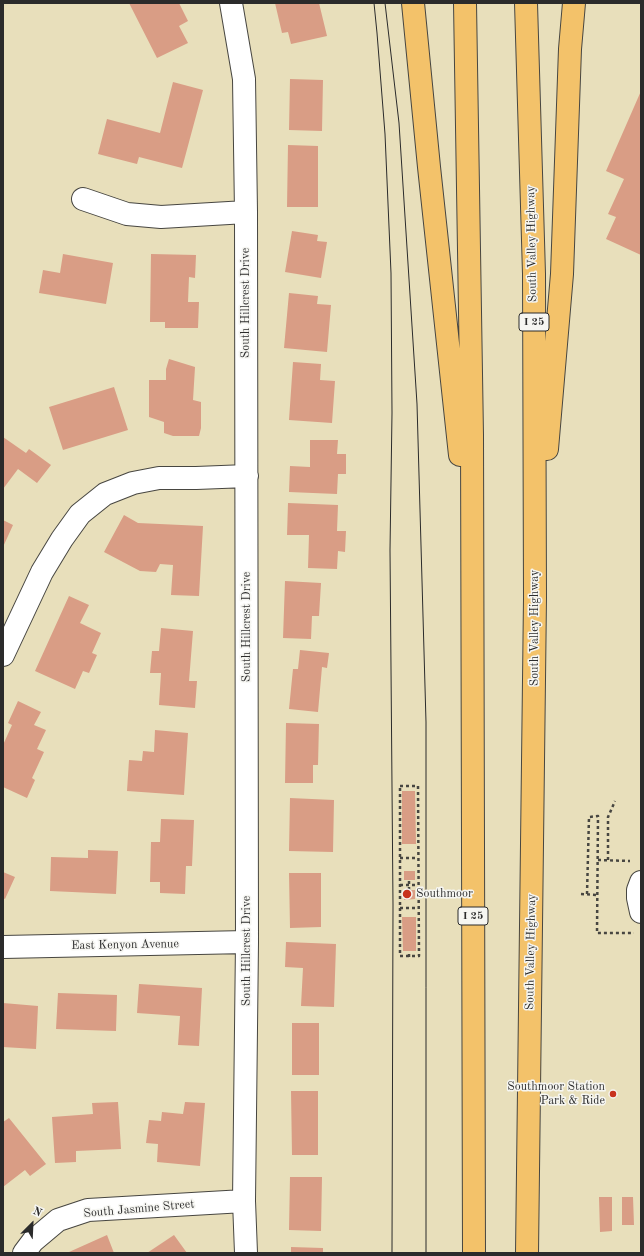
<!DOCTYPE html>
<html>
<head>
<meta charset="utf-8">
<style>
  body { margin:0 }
  #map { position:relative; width:644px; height:1256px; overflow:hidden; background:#e8dfbb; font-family:"Old Standard TT",serif }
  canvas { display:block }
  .frame { position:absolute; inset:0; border:4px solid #2b2b2b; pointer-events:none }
  .north { position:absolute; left:12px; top:1204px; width:40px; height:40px; -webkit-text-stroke:3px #f6f6f2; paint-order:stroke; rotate:24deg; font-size:11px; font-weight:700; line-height:16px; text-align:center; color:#2b2b2b }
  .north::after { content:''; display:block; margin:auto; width:14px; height:18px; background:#2b2b2b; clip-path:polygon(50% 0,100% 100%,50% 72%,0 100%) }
</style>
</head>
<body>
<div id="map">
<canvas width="644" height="1256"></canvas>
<div class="frame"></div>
<div class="north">N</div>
</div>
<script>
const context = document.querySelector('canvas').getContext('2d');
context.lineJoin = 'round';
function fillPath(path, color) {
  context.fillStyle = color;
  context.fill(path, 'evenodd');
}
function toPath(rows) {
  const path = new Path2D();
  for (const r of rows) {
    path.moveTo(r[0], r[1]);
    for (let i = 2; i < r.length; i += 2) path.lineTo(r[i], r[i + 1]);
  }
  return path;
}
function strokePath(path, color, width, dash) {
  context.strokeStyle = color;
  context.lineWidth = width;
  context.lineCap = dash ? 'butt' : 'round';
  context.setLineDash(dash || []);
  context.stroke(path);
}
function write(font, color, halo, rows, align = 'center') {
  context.font = font + ' "Old Standard TT",serif';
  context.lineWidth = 3;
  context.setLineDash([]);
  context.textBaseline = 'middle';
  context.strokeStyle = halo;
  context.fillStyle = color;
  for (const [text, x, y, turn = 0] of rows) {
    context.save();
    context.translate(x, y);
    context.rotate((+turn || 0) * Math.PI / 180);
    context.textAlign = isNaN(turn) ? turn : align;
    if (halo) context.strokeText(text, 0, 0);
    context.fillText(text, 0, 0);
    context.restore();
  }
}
fillPath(toPath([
  [129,3,179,3,188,21,179,26,188,43,157,58],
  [275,3,319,3,327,36,291,44,288,32,282,33],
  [290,79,323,80,322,131,289,130],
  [173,82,203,90,182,168,139,157,137,164,98,154,107,119,160,133],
  [641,91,641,255,606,239,616,217,608,214,624,179,606,171],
  [288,145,318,146,318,207,287,207],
  [292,231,318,235,317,241,327,242,321,278,285,272],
  [63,254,113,263,106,304,39,293,43,270,60,273],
  [151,254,196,255,195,278,189,277,188,302,199,302,198,328,165,328,165,322,150,322],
  [289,293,318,296,317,304,331,305,327,352,284,348],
  [169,359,195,367,193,400,201,402,201,428,199,436,173,436,164,433,164,422,149,417,149,380,166,380,166,369],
  [293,362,321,364,320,380,335,381,332,423,289,420],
  [114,387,128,430,63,450,49,407],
  [3,437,26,453,29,449,51,465,37,483,18,469,3,489],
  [310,440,338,440,337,454,346,454,346,474,338,474,337,494,289,492,290,466,310,467],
  [288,503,338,505,337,531,346,531,345,552,338,551,337,569,308,568,309,535,287,535],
  [124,515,138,523,203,526,199,596,171,595,173,565,160,564,156,572,140,571,104,552],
  [3,520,13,525,3,547],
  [285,581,321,583,319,616,312,616,311,639,283,638],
  [69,596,89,605,80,623,101,633,92,653,97,655,89,673,83,671,75,689,35,671],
  [161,628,193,631,189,681,197,681,195,708,159,705,161,673,150,673,152,651,159,651],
  [300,650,329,653,327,668,322,667,318,712,289,709,293,669,298,669],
  [18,701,41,712,34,725,46,730,37,749,44,752,32,778,35,780,27,798,3,787,3,745,12,725,8,723],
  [286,723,319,724,318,765,313,765,313,783,285,783],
  [155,730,188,733,184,795,127,791,129,760,142,761,143,751,154,752],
  [402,791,415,791,416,844,402,844],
  [290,798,334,800,333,852,289,851],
  [161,819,194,820,192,866,186,866,185,894,160,893,160,882,150,882,151,842,160,842],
  [88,850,118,851,116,894,50,891,51,857,88,858],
  [404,871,415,871,415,880,404,880],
  [3,872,15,877,5,899,3,898],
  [289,873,321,873,321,927,290,928],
  [404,890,415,890,415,899,404,900],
  [402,917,416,917,416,951,403,951],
  [286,942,336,944,334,1007,301,1006,303,968,285,967],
  [139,984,202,988,199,1046,178,1045,180,1016,137,1013],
  [58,993,117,995,116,1031,56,1029],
  [3,1003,38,1006,36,1049,3,1047],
  [292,1023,319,1023,319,1075,292,1075],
  [291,1091,318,1091,318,1155,292,1155],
  [118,1102,121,1149,76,1151,76,1162,55,1163,52,1117,93,1114,92,1103],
  [185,1102,205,1103,200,1166,157,1162,158,1144,146,1143,149,1120,161,1121,162,1112,183,1114],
  [9,1118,46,1164,30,1176,25,1170,3,1187,3,1122],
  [290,1177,322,1177,321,1231,289,1230],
  [599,1197,612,1197,612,1231,600,1232],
  [622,1197,633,1197,634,1225,622,1225],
  [107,1235,114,1253,69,1253,69,1252],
  [174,1235,187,1253,147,1253],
  [291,1247,323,1248,323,1253,291,1253]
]), '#d99d85');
const minor = toPath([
  [231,3,244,79,246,212,247,942,244,1201,246,1253],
  [83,199,127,214,161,217,246,212],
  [3,655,42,572,62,539,80,514,105,494,133,483,159,478,196,478,247,476],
  [641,882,638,890,638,898,641,912],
  [3,947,247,942],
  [24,1253,33,1241,58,1220,88,1210,244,1201]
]);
const highway = toPath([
  [413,3,429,167,460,455],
  [465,3,472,435,474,1253],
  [526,3,534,274,535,598,527,1253],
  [547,449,562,274,570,49,574,3]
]);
strokePath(minor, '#474641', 24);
strokePath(highway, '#474641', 24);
strokePath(toPath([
  [400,786,418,786,419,956,400,956,400,786],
  [400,858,418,858],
  [598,860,630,861],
  [608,860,608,817,615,801],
  [400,885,418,885],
  [409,890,409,880],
  [581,894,597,895],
  [587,894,589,817,598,816,597,933,634,933],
  [400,908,418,908],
  [409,957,409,951]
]), '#474641', 2.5, [3, 3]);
strokePath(minor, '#fff', 22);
strokePath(highway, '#f3c26a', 22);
strokePath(toPath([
  [374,3,377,33,385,134,391,273,392,413,390,550,393,905,392,1253],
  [385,3,399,123,417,404,426,722,426,1253]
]), '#2b2b2b', 1);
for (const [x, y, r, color] of [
  [407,894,5,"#c8321e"],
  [613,1094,4,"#c8321e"]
]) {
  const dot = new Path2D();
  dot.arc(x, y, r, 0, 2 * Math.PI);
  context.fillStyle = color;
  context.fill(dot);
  strokePath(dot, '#f6f6f2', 1.5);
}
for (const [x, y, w] of [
  [534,322,30],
  [473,916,30]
]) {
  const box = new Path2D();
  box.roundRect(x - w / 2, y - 9, w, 18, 3);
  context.fillStyle = '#f6f6f2';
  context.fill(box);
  strokePath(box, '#2b2b2b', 1);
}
write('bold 11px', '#2b2b2b', null, [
  ["I 25",534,322],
  ["I 25",473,916]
]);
write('12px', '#2b2b2b', '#f6f6f2', [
  ["South Valley Highway",532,244,-91],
  ["South Hillcrest Drive",246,303,-90],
  ["South Hillcrest Drive",247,627,-90],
  ["South Valley Highway",535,628,-90],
  ["East Kenyon Avenue",125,945,-1],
  ["South Hillcrest Drive",247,951,-90],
  ["South Valley Highway",531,952,-89],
  ["South Jasmine Street",139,1209,-5]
]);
write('12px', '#2b2b2b', '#f6f6f2', [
  ["Southmoor",416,894],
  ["Southmoor Station",605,1087,"right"],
  ["Park & Ride",605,1101,"right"]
], 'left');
</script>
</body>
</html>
